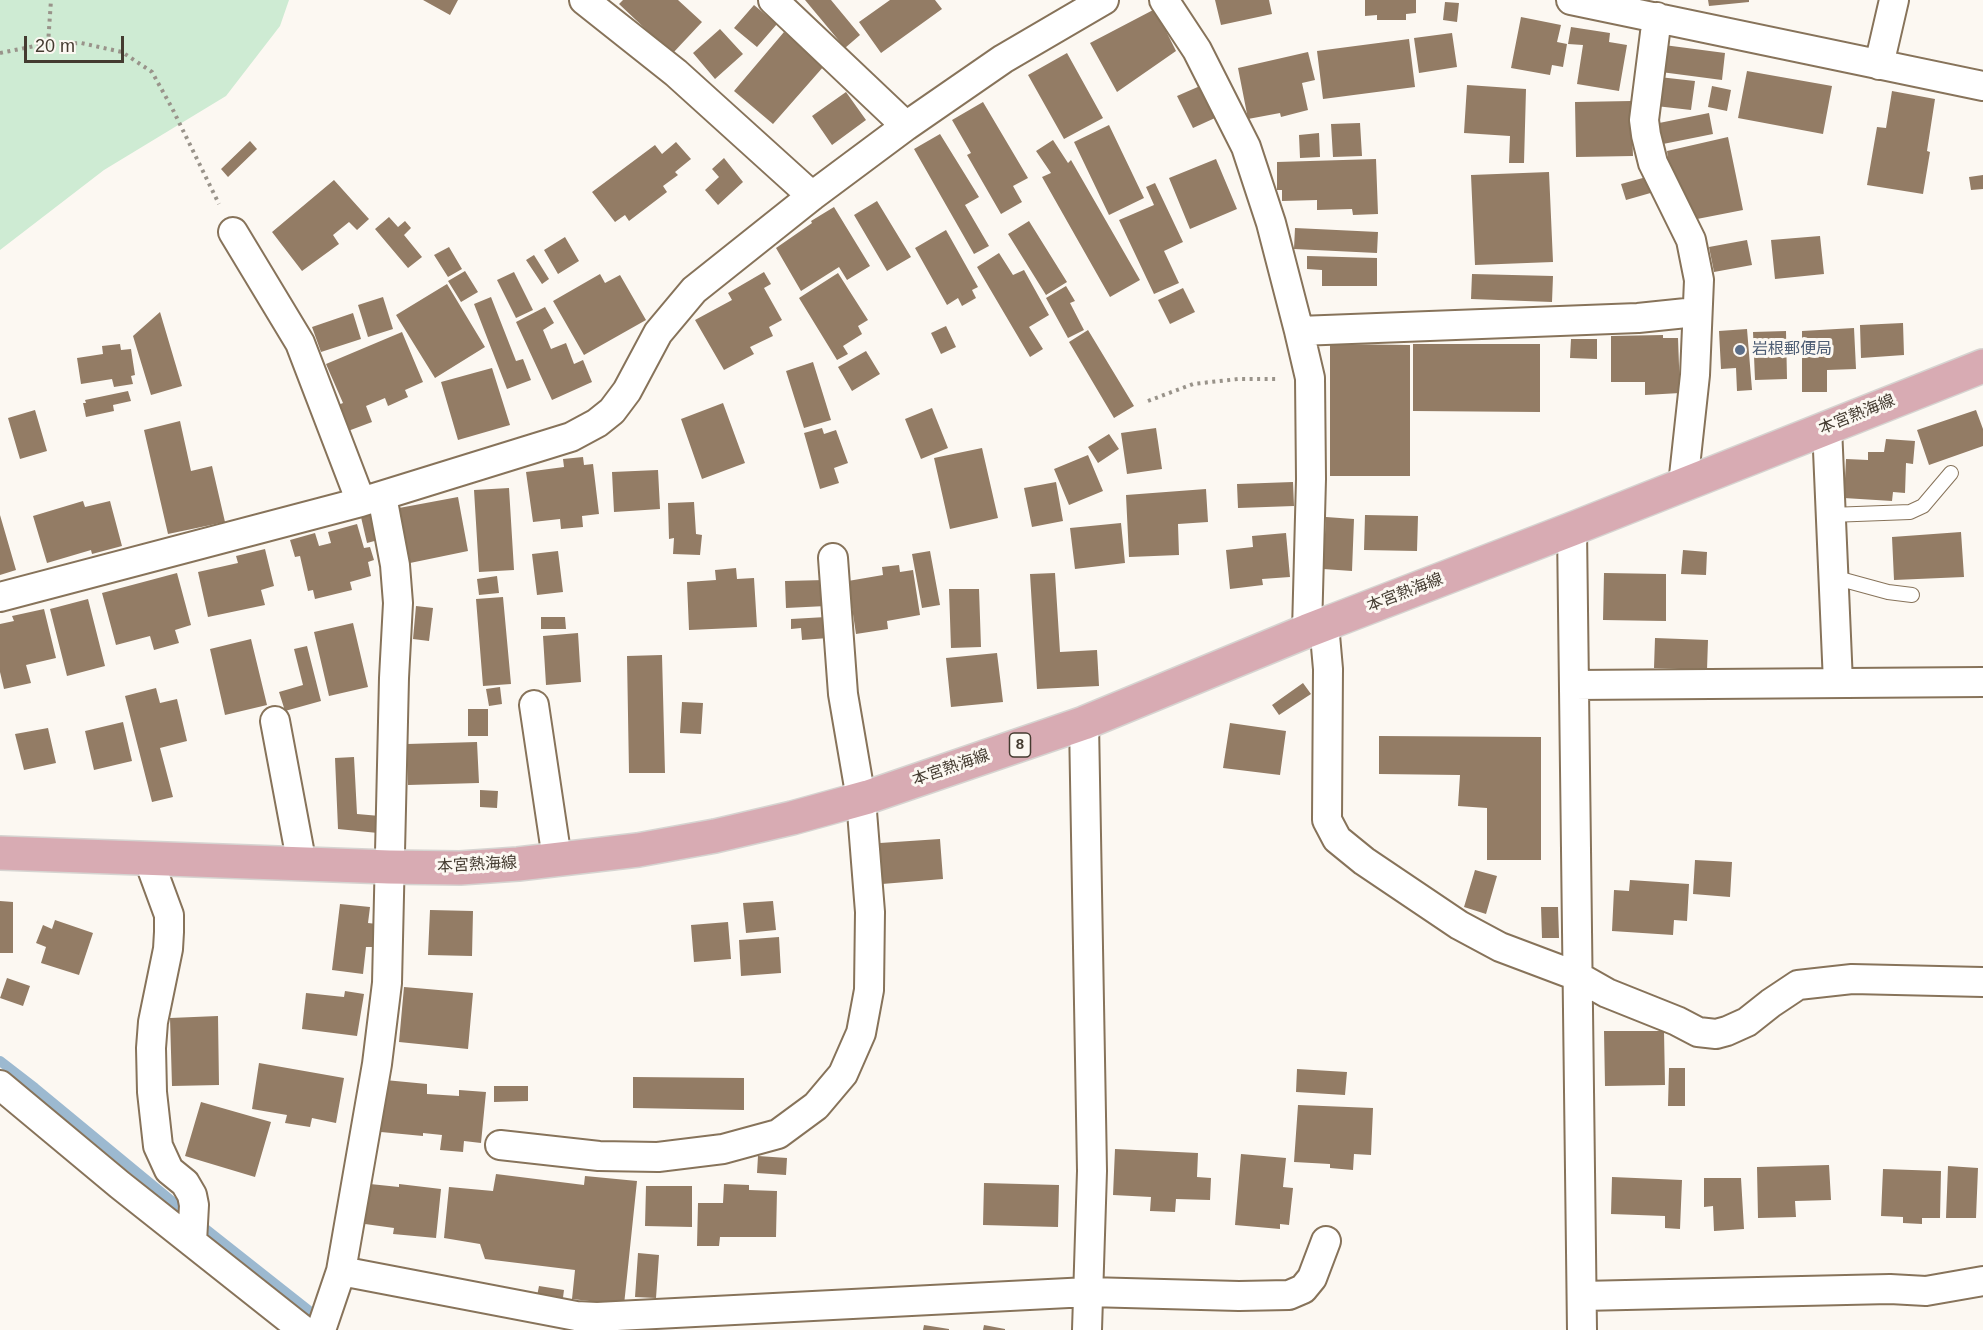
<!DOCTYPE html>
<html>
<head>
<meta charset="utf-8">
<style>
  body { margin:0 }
  #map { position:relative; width:1983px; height:1330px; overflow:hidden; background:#fcf8f2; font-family:Arial,sans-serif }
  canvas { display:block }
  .scale { position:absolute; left:24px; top:36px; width:100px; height:27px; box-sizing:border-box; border:3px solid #443b30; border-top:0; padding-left:8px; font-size:18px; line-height:21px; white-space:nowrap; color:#443b30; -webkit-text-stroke:4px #fcf8f2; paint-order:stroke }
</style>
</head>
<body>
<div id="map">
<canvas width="1983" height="1330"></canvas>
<div class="scale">20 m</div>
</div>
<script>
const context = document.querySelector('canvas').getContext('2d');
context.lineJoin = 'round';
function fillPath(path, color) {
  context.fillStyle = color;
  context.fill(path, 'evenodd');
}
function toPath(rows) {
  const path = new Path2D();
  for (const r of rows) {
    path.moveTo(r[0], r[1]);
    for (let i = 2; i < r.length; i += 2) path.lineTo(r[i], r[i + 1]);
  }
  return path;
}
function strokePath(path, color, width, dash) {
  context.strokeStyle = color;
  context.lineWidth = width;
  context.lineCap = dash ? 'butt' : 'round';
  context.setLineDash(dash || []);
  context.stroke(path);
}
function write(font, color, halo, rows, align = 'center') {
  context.font = font + ' Arial,"Noto Sans JP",sans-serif';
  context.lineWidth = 6;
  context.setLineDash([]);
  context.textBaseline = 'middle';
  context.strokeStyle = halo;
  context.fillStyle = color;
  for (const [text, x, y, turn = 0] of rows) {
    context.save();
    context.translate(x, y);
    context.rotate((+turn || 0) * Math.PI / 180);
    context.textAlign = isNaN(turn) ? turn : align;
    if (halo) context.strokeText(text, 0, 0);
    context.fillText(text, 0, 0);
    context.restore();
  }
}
fillPath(toPath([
  [0,0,289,0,280,26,226,96,104,170,0,250]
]), '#ceebd3');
strokePath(toPath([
  [0,1061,35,1088,207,1230,322,1321]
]), '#9cb9d0', 10);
fillPath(toPath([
  [423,0,458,0,450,15],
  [623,0,678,0,702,22,672,54,619,4],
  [805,0,831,0,860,35,845,48],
  [890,0,935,0,942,9,881,53,859,22],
  [1215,0,1269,0,1272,14,1221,25],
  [1365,0,1416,0,1416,13,1406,14,1406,20,1377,20,1377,15,1365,16],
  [1708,0,1749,0,1749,2,1709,6],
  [1445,2,1459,3,1457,22,1443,20],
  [754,5,777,24,757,47,734,28],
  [1155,9,1176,51,1117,92,1090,43],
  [1521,17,1561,25,1557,42,1567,44,1563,67,1552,65,1550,75,1511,68],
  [1571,27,1610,33,1609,42,1627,45,1619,91,1577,84,1583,45,1568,44],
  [720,29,743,54,715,79,693,53],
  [784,32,824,66,773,124,734,91],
  [1452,33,1457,67,1419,73,1414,38],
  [1409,39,1415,87,1323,99,1317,51],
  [1664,45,1725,53,1722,80,1661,72],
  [1308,52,1315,80,1302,83,1308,110,1281,117,1280,113,1248,119,1238,68],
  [1067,53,1103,118,1064,139,1028,75],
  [1747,71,1832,86,1823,134,1738,118],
  [1659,77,1695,81,1691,110,1656,106],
  [1467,85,1526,89,1524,163,1509,163,1510,136,1464,133],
  [1200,86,1215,118,1193,128,1177,96],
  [1712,86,1731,90,1727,111,1708,107],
  [1892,91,1935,99,1927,151,1930,152,1923,194,1867,185,1877,127,1886,128],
  [846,92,866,120,832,145,812,116],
  [1631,101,1633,156,1576,157,1575,102],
  [983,102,1028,178,1013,186,1022,202,1001,214,967,155,971,153,952,120],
  [1709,113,1713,134,1658,145,1654,124],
  [1360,123,1362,156,1333,157,1331,124],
  [1109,125,1144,198,1109,215,1074,142],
  [1319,133,1320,157,1300,158,1299,135],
  [940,134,979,197,965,205,989,246,974,254,914,149],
  [1728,137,1743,210,1697,219,1670,172,1667,151],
  [1053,140,1068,163,1071,160,1140,280,1110,297,1042,177,1051,173,1036,151],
  [250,141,257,149,228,177,221,169],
  [676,142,691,159,675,172,678,175,663,186,667,192,629,221,625,215,615,222,592,192,655,145,662,154],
  [724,158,743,182,718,205,705,190,719,177,712,169],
  [1216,159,1237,209,1190,229,1169,178],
  [1376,159,1378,214,1353,215,1352,209,1317,210,1317,200,1282,201,1282,190,1277,190,1277,162],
  [1549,172,1553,262,1475,265,1471,175],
  [1983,175,1983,189,1971,190,1969,177],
  [1650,176,1654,192,1626,200,1621,184],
  [334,180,369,219,357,230,349,222,333,235,339,244,302,271,272,232],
  [1155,183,1183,242,1164,251,1179,283,1154,294,1119,220,1154,205,1146,187],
  [877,201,911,257,887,271,854,215],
  [834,207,870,266,847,280,839,267,801,291,776,248,812,223,811,221],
  [389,217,398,227,405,221,411,228,404,235,422,257,408,268,375,229],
  [1029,221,1067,282,1046,295,1008,234],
  [1295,228,1378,232,1377,253,1294,249],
  [946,230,978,287,972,290,976,298,962,306,958,298,947,305,915,248],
  [1820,236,1824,274,1775,279,1771,240],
  [565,237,579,261,558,274,544,250],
  [1747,240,1752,265,1714,272,1709,247],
  [449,247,462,269,448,277,434,255],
  [999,253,1013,275,1024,270,1049,315,1029,327,1043,349,1030,357,977,267],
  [534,255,549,279,542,284,526,260],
  [1307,256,1377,258,1377,286,1322,286,1322,270,1307,269],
  [465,271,478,292,461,302,448,281],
  [514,272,533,310,516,318,497,280],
  [764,272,771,284,764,288,782,320,769,327,773,336,750,347,754,354,724,370,695,320,732,300,728,293],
  [838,273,868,320,858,326,862,334,843,346,848,354,837,360,799,298],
  [600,274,605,283,620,275,646,320,584,355,553,301],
  [1472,274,1553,276,1552,302,1471,299],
  [447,284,485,347,435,378,396,315],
  [1066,286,1075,301,1070,303,1084,330,1068,338,1046,298],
  [1183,288,1195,312,1170,324,1158,300],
  [383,297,393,329,368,337,358,305],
  [491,297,516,361,523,359,531,380,507,389,474,304],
  [545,307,554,323,543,330,551,349,566,343,574,364,583,360,592,382,552,400,516,322],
  [160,312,182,386,151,395,133,336],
  [353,313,361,339,321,352,312,327],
  [1903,323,1904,355,1861,358,1860,325],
  [946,326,956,347,941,354,931,333],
  [1854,328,1856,369,1827,370,1827,392,1802,392,1802,331],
  [1747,329,1752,390,1737,391,1736,368,1721,369,1719,331],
  [1088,330,1134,406,1114,418,1069,342],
  [1786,331,1787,379,1755,380,1753,332],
  [402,332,423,382,405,390,408,397,388,406,385,398,366,406,372,422,348,431,338,405,343,403,326,364],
  [1663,335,1663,338,1678,338,1680,393,1645,395,1645,382,1611,382,1611,336],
  [1571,339,1597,339,1597,359,1570,358],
  [120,344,121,350,131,349,135,375,131,376,133,384,114,387,112,379,81,384,77,358,103,354,102,346],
  [1330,344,1410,345,1410,476,1330,476],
  [1413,344,1540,344,1540,412,1413,411],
  [866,351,880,374,852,391,838,367],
  [813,362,831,420,804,428,786,371],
  [492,368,510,425,458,440,441,382],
  [128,391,131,401,113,405,114,411,86,417,83,403,86,403,85,400],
  [723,403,745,463,702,479,681,419],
  [932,408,948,448,921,459,905,419],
  [35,410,47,451,20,459,8,418],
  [1976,410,1983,429,1983,446,1929,465,1917,430],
  [180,421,191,471,212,466,225,522,168,534,144,430],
  [822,428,824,434,836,430,848,463,834,468,839,483,820,489,804,433],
  [1156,428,1162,469,1127,474,1121,433],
  [1109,434,1119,449,1098,463,1088,447],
  [1886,439,1915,441,1913,464,1906,463,1905,493,1893,492,1892,501,1844,498,1846,459,1868,460,1868,452,1884,452],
  [982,448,998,518,950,529,934,458],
  [1088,455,1103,491,1069,505,1054,469],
  [583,457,584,465,593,464,599,514,582,516,583,527,561,529,560,519,533,522,526,472,564,467,563,459],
  [658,470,660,509,614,512,612,472],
  [1056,482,1063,521,1032,527,1024,488],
  [1293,482,1294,506,1238,508,1237,484],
  [509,488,514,570,479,572,474,490],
  [1206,489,1208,522,1178,524,1179,555,1129,557,1126,495],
  [458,497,468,551,410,563,399,508],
  [83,501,85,507,110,501,122,546,92,554,91,550,47,563,33,516],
  [694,502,696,534,702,535,700,555,673,554,674,538,669,539,668,503],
  [377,514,382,539,367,543,361,517],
  [0,515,16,570,0,575],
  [1365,515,1418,516,1417,551,1364,550],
  [1326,517,1354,519,1352,571,1323,569],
  [1121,523,1125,563,1075,569,1070,528],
  [357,524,364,548,370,547,374,560,368,562,371,576,350,582,352,590,315,599,313,590,308,591,300,556,295,557,290,540,315,533,319,546,331,543,328,532],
  [1961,532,1964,577,1894,580,1892,537],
  [1286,533,1290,577,1262,579,1263,585,1230,589,1226,550,1253,547,1252,536],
  [265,549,274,586,261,590,265,605,208,617,198,572,238,563,236,556],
  [1683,550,1707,552,1706,575,1681,574],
  [558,551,563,592,537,595,532,554],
  [930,551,940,605,922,608,912,554],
  [899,565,900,572,913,570,920,615,887,621,888,629,856,634,848,581,883,575,882,567],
  [736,568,737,579,754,578,757,627,689,630,687,582,716,580,715,570],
  [177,573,191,625,175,630,179,643,154,650,150,636,116,645,102,593],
  [1055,573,1060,652,1097,650,1099,686,1037,689,1030,574],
  [1604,573,1666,574,1666,621,1603,620],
  [497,576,499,593,479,595,477,579],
  [825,580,826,606,786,608,785,581],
  [949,589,979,589,981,647,951,648],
  [503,597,511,684,483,686,476,599],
  [88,599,105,666,67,676,50,609],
  [416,606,433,608,429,641,413,639],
  [44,609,56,658,26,665,31,683,4,689,0,672,0,624,14,621,12,616],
  [541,617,565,617,566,629,541,629],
  [826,617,828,638,802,640,801,628,791,629,791,619],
  [353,623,368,687,329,696,314,632],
  [578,633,581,682,546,685,543,636],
  [1655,638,1708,640,1707,670,1654,668],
  [251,639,267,705,225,715,210,649],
  [307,646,321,701,285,711,279,692,303,685,294,649],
  [997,653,1003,702,951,707,946,658],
  [662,655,665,773,629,773,627,656],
  [1303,683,1311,694,1279,715,1272,705],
  [500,687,502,704,489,706,486,689],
  [156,688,160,703,177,699,187,741,160,748,173,797,152,802,125,696],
  [682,702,703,703,701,734,680,733],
  [468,709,488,709,488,736,468,736],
  [123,722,132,761,94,770,85,731],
  [1230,723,1286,731,1280,775,1223,768],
  [48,728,56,763,24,770,15,734],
  [1379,736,1541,737,1541,860,1487,860,1487,808,1458,806,1460,775,1379,774],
  [477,742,479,783,408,785,407,744],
  [354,757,357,814,380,816,378,833,338,829,335,758],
  [480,790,498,791,497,808,480,807],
  [940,839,943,879,882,884,880,843],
  [1695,860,1732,862,1730,897,1693,894],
  [1475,870,1497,876,1486,914,1464,907],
  [1630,880,1689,884,1687,921,1674,920,1673,935,1612,931,1614,890,1629,891],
  [0,901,13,902,13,953,0,953],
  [773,901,776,930,746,933,743,903],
  [340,904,370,907,368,923,377,924,374,947,366,947,363,974,332,970],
  [1541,907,1558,907,1559,938,1542,938],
  [430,910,473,911,472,956,428,955],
  [55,920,93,933,79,975,41,963,46,947,36,943,43,925,52,929],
  [728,922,731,959,694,962,691,925],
  [779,937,781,973,741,976,739,940],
  [7,978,30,986,23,1006,0,998],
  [404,987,473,993,468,1049,399,1042],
  [345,991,364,994,357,1036,302,1029,306,993,344,997],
  [218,1016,219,1085,172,1086,170,1018],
  [1604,1031,1664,1031,1665,1085,1605,1086],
  [259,1063,344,1078,336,1123,312,1118,310,1127,285,1123,287,1115,252,1109],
  [1669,1068,1685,1068,1685,1106,1668,1106],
  [1297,1069,1347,1072,1345,1095,1296,1092],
  [633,1077,744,1078,744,1110,633,1108],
  [385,1080,427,1084,427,1094,459,1096,459,1090,486,1092,481,1143,464,1141,463,1152,440,1150,442,1135,423,1133,423,1136,381,1132],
  [494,1086,528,1086,528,1101,494,1102],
  [201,1102,271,1122,255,1177,185,1156],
  [1298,1105,1373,1108,1371,1155,1354,1154,1353,1170,1330,1168,1330,1164,1294,1162],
  [1115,1149,1198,1153,1197,1177,1211,1178,1210,1200,1176,1199,1175,1212,1150,1211,1151,1197,1113,1195],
  [1241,1154,1286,1158,1283,1187,1293,1188,1289,1225,1280,1224,1280,1229,1235,1225],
  [758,1156,787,1158,786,1175,757,1173],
  [1829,1165,1831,1200,1795,1201,1796,1217,1758,1218,1757,1167],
  [1948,1166,1978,1168,1976,1218,1946,1218],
  [1883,1169,1941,1171,1940,1218,1922,1218,1922,1224,1903,1223,1903,1217,1881,1216],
  [496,1174,584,1185,585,1176,637,1181,624,1305,572,1299,575,1270,485,1259,480,1244,444,1238,449,1187,493,1191],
  [1612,1177,1682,1180,1680,1229,1665,1228,1665,1216,1611,1214],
  [1704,1178,1741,1178,1744,1229,1714,1231,1713,1206,1704,1207],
  [984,1183,1059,1185,1058,1227,983,1225],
  [370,1184,399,1187,399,1184,441,1189,436,1238,393,1234,394,1228,365,1224],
  [724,1184,749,1185,749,1190,777,1191,776,1237,720,1237,719,1246,697,1246,698,1203,723,1203],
  [646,1186,692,1186,692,1227,645,1226],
  [638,1253,659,1255,656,1298,635,1297],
  [539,1286,564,1290,562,1305,536,1301],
  [924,1325,949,1329,949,1330,923,1330],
  [984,1325,1005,1329,1005,1330,983,1330]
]), '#937c65');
const lane = toPath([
  [1830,515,1910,512,1923,506,1951,473],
  [1833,577,1888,592,1912,595]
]);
const street = toPath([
  [584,0,676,73,812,196],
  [773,0,906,126],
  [1164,0,1197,50,1246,147,1271,223,1299,331,1310,378,1311,479,1307,631],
  [1571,0,1983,86],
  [1657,17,1644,120,1646,135,1653,163,1691,240,1699,280,1695,375,1683,485],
  [1879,65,1894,0],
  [233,232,300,343,361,502],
  [1299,331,1638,318,1696,312],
  [1827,427,1838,683],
  [1572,529,1582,1330],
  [0,597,361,502,571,437,597,423,612,411,627,391,658,333,694,290,812,196,906,126,1003,59,1104,0],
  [1324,624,1328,669,1327,820,1337,839,1364,861,1459,925,1500,947,1577,976,1607,993,1677,1021,1698,1032,1716,1034,1727,1031,1747,1022,1771,1003,1798,985,1852,979,1983,982],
  [1574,685,1983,682],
  [534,705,557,859],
  [275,721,302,865],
  [1084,723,1092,1171,1087,1330],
  [148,858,169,915,169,932,168,949,153,1022,151,1048,152,1092,158,1146,169,1170,185,1183,192,1195,194,1205,192,1242],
  [0,1085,120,1185,303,1330],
  [500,1145,599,1156,658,1157,723,1149,778,1134,816,1106,843,1074,861,1033,869,990,870,912,861,799,843,694,833,558],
  [341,1271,576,1316,597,1317,1088,1292,1239,1296,1289,1295,1303,1289,1312,1278,1326,1241],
  [1582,1296,1890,1289,1926,1291,1983,1281],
  [321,1330,341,1271,377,1064,387,983,394,678,398,603,395,565,382,496]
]);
const primary = toPath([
  [0,853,389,867,460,868,518,864,638,850,715,836,792,818,868,797,1084,723,1307,631,1572,529,1983,366]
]);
strokePath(lane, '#87735a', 16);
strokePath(street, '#87735a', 32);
strokePath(primary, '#d6d4d1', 36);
strokePath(toPath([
  [48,44,51,0],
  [0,53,40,45,81,43,122,52,152,72,172,108,219,204],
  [1148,401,1193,384,1238,379,1278,379]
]), '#99938a', 4, [3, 4.5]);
strokePath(lane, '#fff', 14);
strokePath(street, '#fff', 28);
strokePath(primary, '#d8abb3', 33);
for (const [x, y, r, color] of [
  [1740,350,6,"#5c6f8a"]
]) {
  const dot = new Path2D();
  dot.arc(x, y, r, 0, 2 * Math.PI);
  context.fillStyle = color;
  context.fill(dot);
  strokePath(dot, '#fcf8f2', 2);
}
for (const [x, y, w] of [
  [1020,745,21]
]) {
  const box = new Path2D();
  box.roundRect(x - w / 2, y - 12, w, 24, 4.5);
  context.fillStyle = '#fcf8f2';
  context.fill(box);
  strokePath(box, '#443b30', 1.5);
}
write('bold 15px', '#443b30', null, [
  ["8",1020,745]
]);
write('16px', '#4e5e75', '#fcf8f2', [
  ["岩根郵便局",1752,350]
], 'left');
write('16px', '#443b30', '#fcf8f2', [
  ["本宮熱海線",1857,415,-22],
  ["本宮熱海線",1405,593,-21],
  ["本宮熱海線",951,768,-19],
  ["本宮熱海線",477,865,-3]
]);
</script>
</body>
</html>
